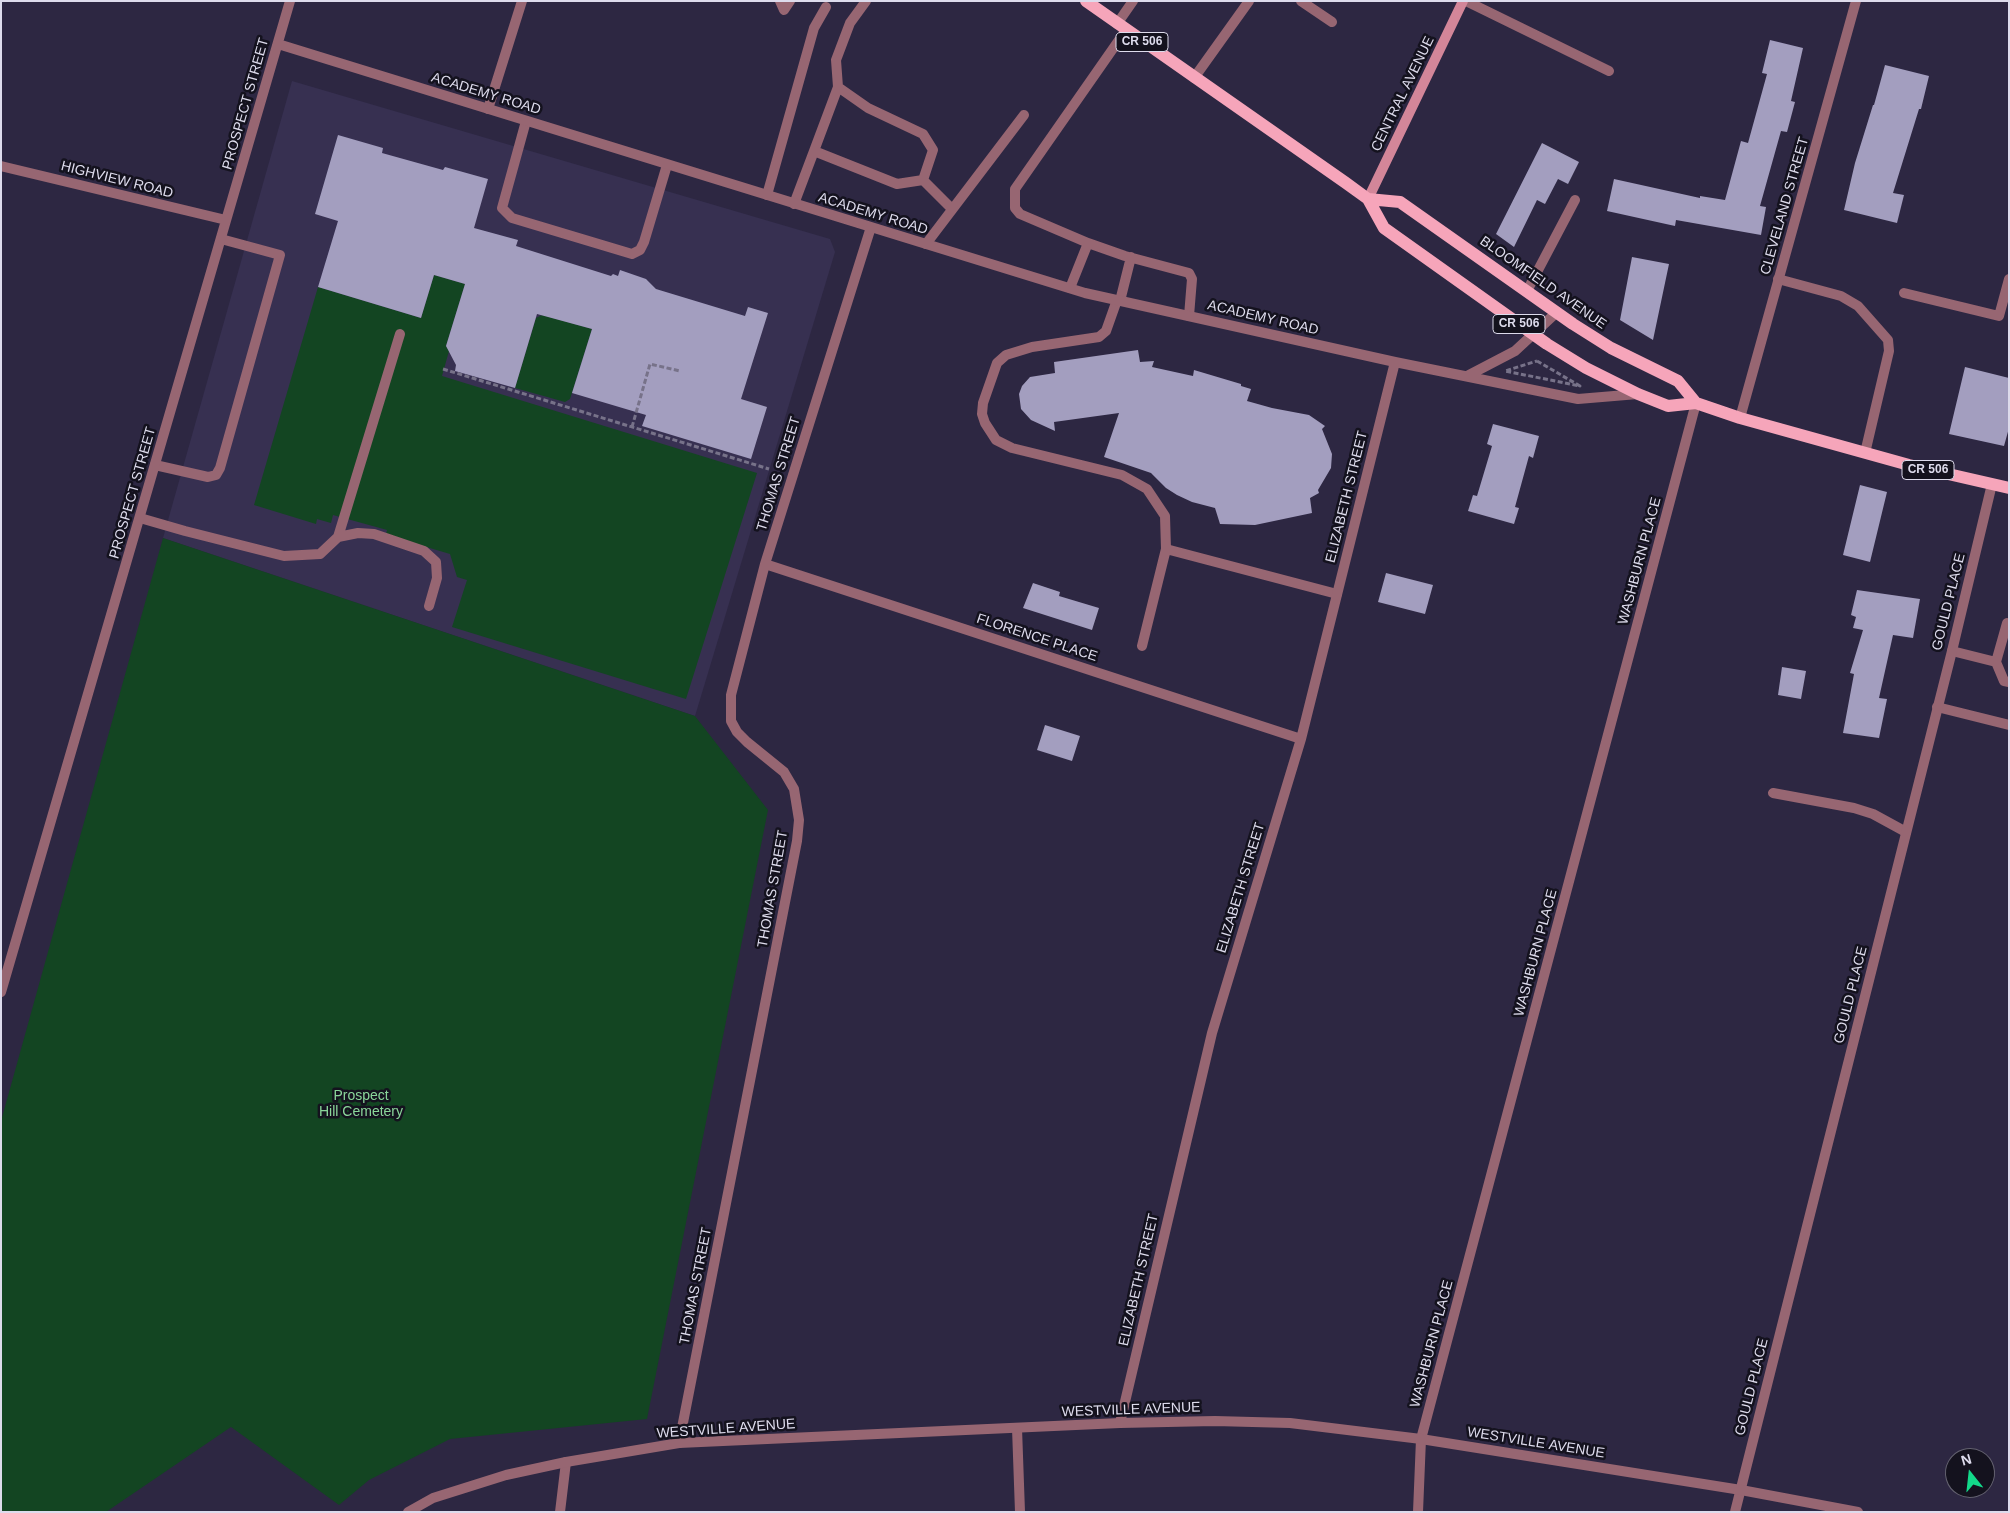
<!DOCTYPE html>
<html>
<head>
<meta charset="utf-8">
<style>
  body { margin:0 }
  #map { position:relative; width:2010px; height:1513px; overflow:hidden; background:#2d2742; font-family:Arial,sans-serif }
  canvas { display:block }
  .frame { position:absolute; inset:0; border:2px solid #dddbec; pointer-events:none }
  .north { position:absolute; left:1945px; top:1448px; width:50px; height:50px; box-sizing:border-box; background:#14121e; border:1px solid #646270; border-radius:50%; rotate:344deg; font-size:14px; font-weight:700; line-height:20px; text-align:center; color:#dddbec }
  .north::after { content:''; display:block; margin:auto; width:18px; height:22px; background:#13d98a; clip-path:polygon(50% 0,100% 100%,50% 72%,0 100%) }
</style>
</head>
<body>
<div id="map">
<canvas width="2010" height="1513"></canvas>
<div class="frame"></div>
<div class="north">N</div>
</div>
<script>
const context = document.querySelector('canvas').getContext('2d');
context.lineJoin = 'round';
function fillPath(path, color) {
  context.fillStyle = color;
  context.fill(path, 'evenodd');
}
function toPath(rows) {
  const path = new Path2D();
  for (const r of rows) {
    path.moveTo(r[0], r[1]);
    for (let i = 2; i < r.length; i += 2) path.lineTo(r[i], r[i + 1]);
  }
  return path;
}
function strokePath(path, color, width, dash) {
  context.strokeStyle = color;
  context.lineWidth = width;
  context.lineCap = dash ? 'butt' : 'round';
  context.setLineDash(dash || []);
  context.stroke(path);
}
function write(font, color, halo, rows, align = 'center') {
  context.font = font + ' Arial,sans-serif';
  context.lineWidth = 5;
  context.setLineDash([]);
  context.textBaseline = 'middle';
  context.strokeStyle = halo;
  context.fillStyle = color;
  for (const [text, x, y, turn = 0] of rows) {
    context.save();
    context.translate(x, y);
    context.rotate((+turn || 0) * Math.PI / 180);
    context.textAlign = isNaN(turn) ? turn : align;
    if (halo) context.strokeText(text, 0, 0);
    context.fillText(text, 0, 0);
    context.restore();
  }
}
fillPath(toPath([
  [292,81,830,239,835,252,695,716,163,538]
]), '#373051');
fillPath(toPath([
  [434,275,465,284,446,346,449,351,442,376,757,473,686,699,452,627,467,580,457,577,450,554,386,535,387,530,333,515,331,523,317,519,316,524,254,505,318,287,421,318],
  [542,315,592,329,570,399,565,402,515,388,536,318],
  [163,538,695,716,768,810,647,1419,450,1439,369,1480,339,1505,231,1427,106,1512,1,1512,1,1121]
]), '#134522');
fillPath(toPath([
  [1770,40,1803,48,1791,101,1795,102,1787,132,1781,131,1760,206,1766,207,1761,235,1676,220,1675,226,1607,211,1614,179,1700,198,1700,196,1725,200,1741,141,1748,143,1767,74,1762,73],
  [1885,65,1929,76,1921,109,1919,109,1893,193,1904,195,1897,223,1844,210,1855,163,1873,105,1874,105],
  [338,135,383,148,382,153,443,170,445,167,488,179,474,228,518,240,516,246,611,276,613,274,618,276,620,270,646,279,656,289,745,316,748,307,768,313,741,399,767,407,751,459,642,426,646,415,572,393,592,329,537,314,515,388,455,371,456,365,446,346,465,284,434,275,421,318,318,287,338,221,315,214],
  [1542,143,1579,162,1568,184,1558,179,1545,204,1537,200,1514,247,1496,234],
  [1632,257,1669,264,1653,340,1620,320],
  [1138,350,1140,362,1154,361,1152,367,1193,376,1194,370,1241,384,1241,386,1251,389,1247,401,1272,408,1309,415,1325,426,1322,429,1332,454,1331,468,1318,490,1319,493,1310,498,1312,513,1255,525,1220,524,1215,508,1192,502,1177,495,1166,488,1151,473,1104,457,1119,413,1054,422,1055,431,1031,420,1021,409,1019,394,1022,386,1030,377,1055,373,1054,362],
  [1965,367,2009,378,2009,428,2004,446,1949,434],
  [1493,424,1539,436,1533,458,1529,456,1515,507,1519,508,1514,524,1468,511,1473,495,1477,496,1492,446,1487,444],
  [1860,485,1887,492,1870,562,1843,555],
  [1386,573,1433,585,1425,614,1378,602],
  [1033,583,1060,592,1059,596,1099,608,1092,630,1023,608],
  [1857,590,1920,599,1913,638,1893,635,1879,698,1887,699,1879,738,1843,733,1854,674,1850,673,1863,630,1853,628,1856,617,1851,615],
  [1782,667,1806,671,1801,699,1778,695],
  [1045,725,1080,736,1072,761,1037,750]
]), '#a39ebf');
strokePath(toPath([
  [1537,361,1580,386,1505,371,1537,361],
  [443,369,769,469],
  [632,427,650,364,680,371]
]), '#777289', 3, [5, 2.5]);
strokePath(toPath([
  [780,1,784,10,790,1],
  [1301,1,1332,22],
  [1466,1,1609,71],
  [1126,30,1015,189,1015,208,1020,214,1088,243,1125,256,1189,273,1192,279,1189,316],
  [1194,78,1249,1],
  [488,109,522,1],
  [526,121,502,208,512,218,632,254,640,250,644,242,667,165],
  [814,151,838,87,836,60,850,23,866,1],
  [923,180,952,209],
  [767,195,814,28,826,7],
  [794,204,814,151,897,184,923,180,933,150,923,134,868,108,838,87],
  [926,244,1024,115],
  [1778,279,1841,296,1858,306,1888,340,1889,351,1865,453],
  [1070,288,1088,243],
  [1527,291,1575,200],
  [1904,293,1999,316,2009,279],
  [1117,300,1106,331,1099,337,1032,347,1006,355,997,363,983,403,982,414,985,423,996,440,1012,448,1122,475,1147,489,1165,516,1166,549,1142,646],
  [1120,301,1131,257],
  [155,465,208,477,216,475,220,468,280,255,221,239],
  [140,518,185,531,284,556,320,554,338,537,358,533,374,534,424,551,436,562,437,578,429,606],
  [338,537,400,334],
  [1166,549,1337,594],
  [1952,651,1996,662],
  [1996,662,2007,623,2009,624],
  [1996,662,2004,681,2009,682],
  [1937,707,2009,725],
  [1773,793,1854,808,1873,814,1906,832],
  [1017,1428,1020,1512]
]), '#976672', 10);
strokePath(toPath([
  [1117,24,1133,1],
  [278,44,1085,293,1395,362,1578,399,1638,394],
  [1,166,226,220],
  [1469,375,1515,351,1557,312],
  [1740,418,1856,1],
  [765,564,1301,739],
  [1,992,290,1],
  [1120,1423,1212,1033,1301,739,1395,362],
  [679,1443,797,841,799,820,794,789,784,772,747,742,737,732,731,721,731,695,765,564,871,227],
  [560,1512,566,1462],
  [1418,1512,1421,1439,1696,403],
  [1735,1512,1952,651,1992,484]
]), '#976672', 10);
strokePath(toPath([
  [408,1512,433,1498,506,1475,566,1462,679,1443,1120,1423,1215,1421,1290,1423,1421,1439,1741,1490,1858,1512]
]), '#976672', 10);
strokePath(toPath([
  [1368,199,1463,1]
]), '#d38699', 10);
strokePath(toPath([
  [1086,1,1346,183,1368,199,1384,228,1547,344,1586,368,1638,394,1668,406,1696,403,1740,418,1909,465,2009,488],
  [1368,199,1400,202,1573,324,1611,348,1678,381,1696,403]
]), '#f6a5ba', 12);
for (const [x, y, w] of [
  [1142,42,52],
  [1519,324,52],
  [1928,470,52]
]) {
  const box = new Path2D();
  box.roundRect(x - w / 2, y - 9.5, w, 19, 4);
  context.fillStyle = '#14121e';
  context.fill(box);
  strokePath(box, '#dddbec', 1);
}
write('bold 12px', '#dddbec', null, [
  ["CR 506",1142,42],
  ["CR 506",1519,324],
  ["CR 506",1928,470]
]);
write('14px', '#dddbec', '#14121e', [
  ["ACADEMY ROAD",486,94,17],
  ["CENTRAL AVENUE",1403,94,-64],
  ["PROSPECT STREET",246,104,-74],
  ["HIGHVIEW ROAD",117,180,14],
  ["CLEVELAND STREET",1785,206,-74],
  ["ACADEMY ROAD",873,214,17],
  ["BLOOMFIELD AVENUE",1543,283,35],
  ["ACADEMY ROAD",1263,318,13],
  ["THOMAS STREET",779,474,-73],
  ["PROSPECT STREET",133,493,-74],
  ["ELIZABETH STREET",1347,497,-76],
  ["WASHBURN PLACE",1640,561,-75],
  ["GOULD PLACE",1949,602,-76],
  ["FLORENCE PLACE",1037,638,18],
  ["ELIZABETH STREET",1241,888,-73],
  ["THOMAS STREET",773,889,-80],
  ["WASHBURN PLACE",1536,953,-75],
  ["GOULD PLACE",1851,995,-76],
  ["ELIZABETH STREET",1139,1280,-77],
  ["THOMAS STREET",696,1286,-79],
  ["WASHBURN PLACE",1432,1344,-75],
  ["GOULD PLACE",1752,1387,-76],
  ["WESTVILLE AVENUE",1131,1410,-2],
  ["WESTVILLE AVENUE",726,1429,-4],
  ["WESTVILLE AVENUE",1536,1443,9]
]);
write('14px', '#8ad69a', '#14121e', [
  ["Prospect",361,1096],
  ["Hill Cemetery",361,1112]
]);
</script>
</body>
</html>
